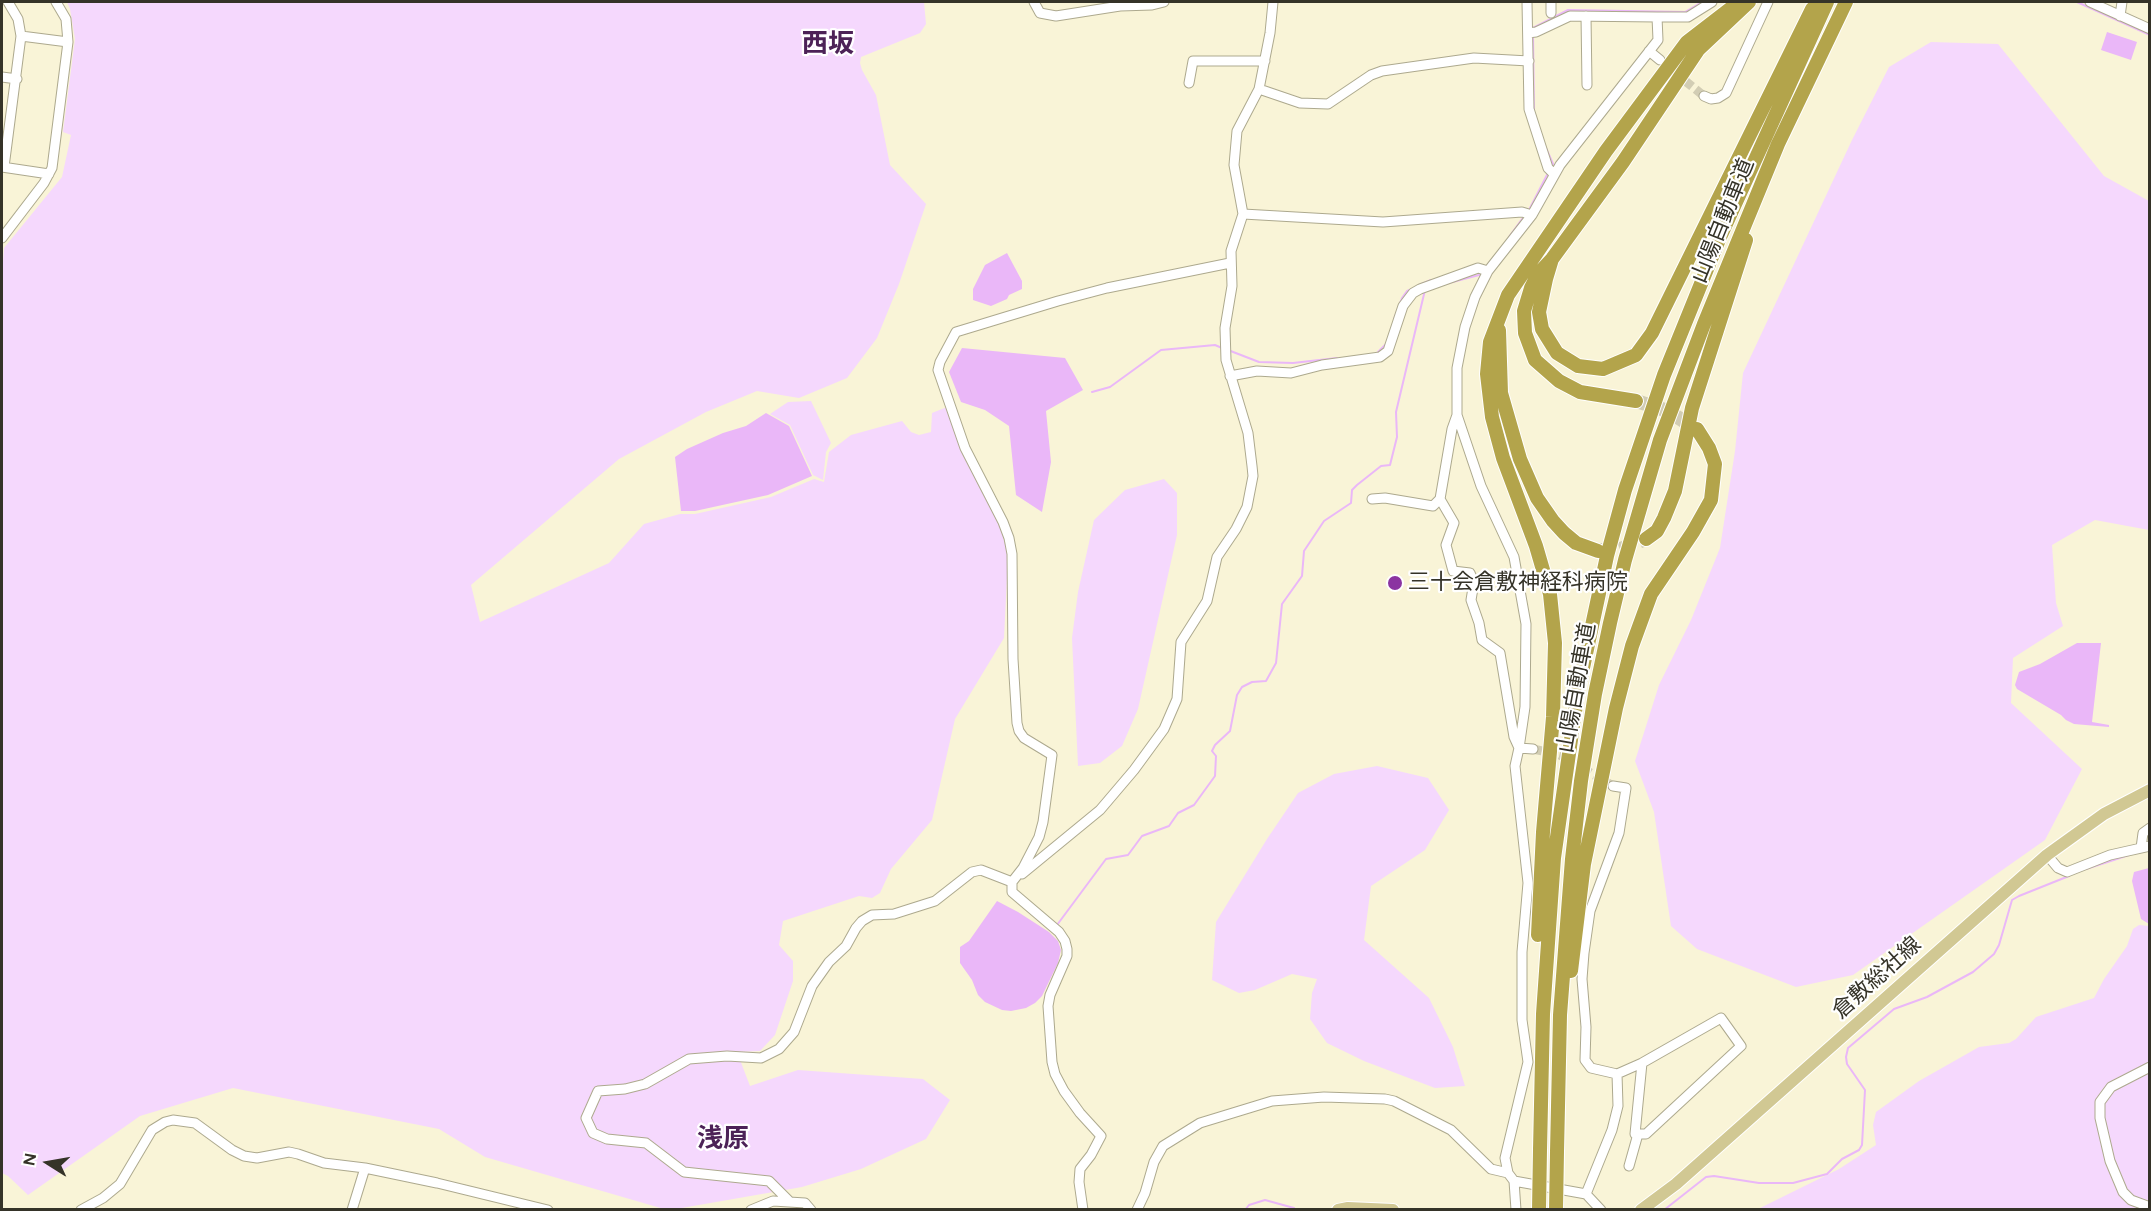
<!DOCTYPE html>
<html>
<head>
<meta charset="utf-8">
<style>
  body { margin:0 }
  #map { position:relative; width:2151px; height:1211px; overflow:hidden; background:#f9f4d7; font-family:Figtree,sans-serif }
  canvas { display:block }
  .frame { position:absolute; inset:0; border:3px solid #353328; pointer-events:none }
  .north { position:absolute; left:18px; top:1133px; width:60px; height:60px; -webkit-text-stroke:4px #fff; paint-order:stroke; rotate:281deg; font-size:16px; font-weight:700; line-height:24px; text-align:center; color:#353328 }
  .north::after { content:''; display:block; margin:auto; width:21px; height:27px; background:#353328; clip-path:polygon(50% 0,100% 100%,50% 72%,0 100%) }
</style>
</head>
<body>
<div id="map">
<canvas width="2151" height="1211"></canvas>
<div class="frame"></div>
<div class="north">N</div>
</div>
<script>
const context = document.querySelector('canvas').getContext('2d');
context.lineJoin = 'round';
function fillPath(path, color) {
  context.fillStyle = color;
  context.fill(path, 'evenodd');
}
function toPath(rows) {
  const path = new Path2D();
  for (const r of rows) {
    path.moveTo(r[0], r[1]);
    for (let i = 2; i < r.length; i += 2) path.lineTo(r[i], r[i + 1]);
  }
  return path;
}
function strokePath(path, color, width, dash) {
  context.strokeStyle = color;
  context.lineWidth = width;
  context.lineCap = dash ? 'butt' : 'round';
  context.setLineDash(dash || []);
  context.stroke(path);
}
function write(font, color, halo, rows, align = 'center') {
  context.font = font + ' Figtree,"Noto Sans JP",sans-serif';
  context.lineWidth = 4.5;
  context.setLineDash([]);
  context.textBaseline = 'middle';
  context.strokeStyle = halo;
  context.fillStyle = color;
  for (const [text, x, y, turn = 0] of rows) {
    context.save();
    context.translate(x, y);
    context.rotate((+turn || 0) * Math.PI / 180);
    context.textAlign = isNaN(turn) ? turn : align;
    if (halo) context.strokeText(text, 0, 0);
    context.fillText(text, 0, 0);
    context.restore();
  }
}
fillPath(toPath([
  [67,2,924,2,926,24,920,33,861,57,860,63,862,70,876,95,890,165,926,204,899,284,877,338,847,378,799,398,757,391,706,412,619,459,471,585,480,622,609,563,644,524,680,514,695,514,771,497,814,479,824,482,829,452,851,435,902,421,911,432,919,435,931,432,932,413,947,407,1000,524,1008,557,1004,638,955,719,932,820,891,869,880,893,872,898,859,896,783,921,779,945,793,961,793,981,775,1035,760,1051,737,1052,750,1086,798,1070,923,1079,950,1100,926,1139,861,1169,802,1187,676,1209,664,1209,485,1157,439,1129,233,1088,140,1116,28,1195,8,1176,2,1173,2,276,4,248,62,177,71,135,63,132,75,39,70,9],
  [1931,42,1998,44,2104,176,2149,201,2149,530,2095,520,2052,545,2056,603,2063,626,2013,658,2011,703,2082,769,2045,840,1853,975,1796,987,1697,949,1671,926,1654,812,1635,761,1659,685,1691,620,1720,548,1735,451,1743,373,1852,140,1889,67],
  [811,401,831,443,826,452,823,480,813,475,790,425,770,414,788,402],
  [1164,479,1177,493,1177,535,1138,709,1122,746,1100,763,1078,766,1072,638,1078,592,1094,520,1125,490],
  [1377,766,1428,778,1449,810,1425,850,1371,886,1364,940,1429,998,1453,1047,1465,1086,1435,1088,1364,1061,1327,1043,1310,1019,1312,993,1317,979,1292,974,1255,990,1239,993,1212,980,1216,922,1267,839,1298,793,1334,774],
  [2139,925,2149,926,2149,1209,1756,1210,1839,1169,1876,1145,1873,1125,1876,1112,1919,1081,1979,1047,2009,1043,2016,1039,2036,1017,2094,998,2104,979,2127,946,2133,929]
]), '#f5d8fd');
fillPath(toPath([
  [2107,32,2137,42,2131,60,2101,50],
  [1007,253,1022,281,1022,289,1009,295,1007,299,991,306,973,300,973,289,985,265],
  [962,348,1065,358,1083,390,1046,411,1051,462,1042,512,1016,495,1009,426,985,410,961,402,949,372],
  [766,413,789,426,812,476,768,495,695,511,681,511,675,457,687,449,723,433,746,426],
  [2077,643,2101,643,2092,722,2109,725,2109,727,2074,724,2066,720,2061,715,2017,689,2015,685,2019,672,2040,664],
  [2149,868,2150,868,2149,924,2141,919,2132,881,2134,872],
  [997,901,1018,912,1049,932,1058,941,1061,950,1058,963,1042,996,1035,1003,1026,1008,1011,1011,1002,1010,985,1002,978,995,972,980,960,963,960,947,969,941]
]), '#eab7f8');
strokePath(toPath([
  [2077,2,2150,35],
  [1533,30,1533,28,1568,10,1685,12,1702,2],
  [1533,36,1534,111],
  [1546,148,1553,164,1551,168],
  [1529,210,1548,173],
  [1509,237,1525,215],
  [1445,284,1479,275,1482,272],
  [1419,285,1431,280],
  [1394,319,1402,298,1407,291,1412,289],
  [1228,350,1259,362,1293,363,1337,358],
  [1377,353,1386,344],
  [1092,392,1110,387,1161,350,1215,345,1222,348],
  [2086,869,2129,855],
  [1057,925,1106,859,1128,855,1142,836,1169,826,1178,813,1194,805,1215,776,1216,756,1212,751,1215,745,1230,731,1237,695,1242,687,1252,682,1266,681,1276,663,1282,604,1302,576,1304,551,1324,521,1351,503,1352,490,1357,485,1381,466,1390,465,1397,437,1396,412,1425,290],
  [1245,1210,1249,1205,1265,1200,1294,1208],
  [1664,1210,1706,1177,1714,1176,1759,1183,1793,1183,1827,1174,1842,1159,1859,1150,1862,1145,1865,1090,1847,1064,1846,1057,1848,1048,1894,1009,1927,997,1973,972,1994,954,1999,945,2012,900,2019,896,2069,876]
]), '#eab7f8', 2);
strokePath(toPath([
  [1664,64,1704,96],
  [1533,749,1560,755,1613,786]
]), '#d2cdb4', 9, [9, 4.5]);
strokePath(toPath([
  [1636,401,1668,411,1696,429],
  [1599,550,1618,550,1646,539]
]), '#d2cdb4', 14, [14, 7]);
const minor = toPath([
  [1034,2,1040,13,1056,16,1120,6,1152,5,1164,2],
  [1527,2,1529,109,1548,168,1554,174],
  [1551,2,1551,13],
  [2090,2,2150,29],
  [1586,16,1587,85],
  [2120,16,2122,2],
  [1657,17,1688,17,1712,2],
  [21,36,68,42],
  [1649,51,1660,60],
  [2,77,17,79],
  [1189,83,1193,61,1265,61],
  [1259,89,1300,103,1328,104,1371,75,1382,71,1474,58,1529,61],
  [1704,96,1711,99,1718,98,1726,93,1768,2],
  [2,167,49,174],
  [4,167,21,36,18,19,8,2],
  [1243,214,1383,222,1522,212,1532,215],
  [2,238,44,183,52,168,68,42,66,19,56,2],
  [1230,376,1257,371,1291,373,1322,365,1380,357,1388,351,1403,306,1413,293,1420,289,1478,268,1488,271],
  [1372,499,1385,498,1433,506,1440,499,1452,429,1457,415],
  [1440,499,1454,523,1446,545,1453,571,1470,573,1474,582,1471,600,1479,623,1482,640,1500,653,1514,737,1519,748],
  [1519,748,1533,749],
  [1613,786,1626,788,1619,833,1590,911,1584,953,1582,979,1586,1027,1585,1060,1591,1068,1617,1074,1642,1063],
  [2141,848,2143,833,2150,828],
  [2047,855,2058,868,2067,872,2110,855,2150,846],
  [1022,874,1100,810,1134,770,1164,729,1177,699,1181,642,1207,601,1217,557,1236,529,1247,507,1253,476,1252,466,1248,433,1226,360,1225,328,1232,286,1231,251,1243,214,1234,165,1237,131,1259,89,1270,33,1273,2],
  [1721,1018,1741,1046,1646,1134,1635,1134,1642,1063,1721,1018],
  [2150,1067,2111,1087,2100,1102,2100,1118,2110,1161,2123,1192,2131,1200,2150,1207],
  [1629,1166,1638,1134],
  [1514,1181,1586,1194,1601,1210],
  [1586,1194,1612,1130,1618,1106,1617,1074],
  [790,1202,769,1181,684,1172,646,1143,607,1139,593,1133,586,1118,598,1091,625,1089,645,1084,689,1059,727,1056,761,1058,779,1049,794,1032,812,986,829,962,846,946,856,928,862,921,872,915,894,914,935,901,972,872,981,870,1012,882],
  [81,1210,103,1198,120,1184,152,1130,165,1122,173,1120,195,1123,232,1150,244,1156,257,1158,289,1152,298,1154,324,1163,365,1168,437,1183,548,1210],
  [352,1210,365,1168],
  [751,1210,773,1201,805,1203,811,1210],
  [1083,1210,1079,1182,1080,1169,1091,1155,1101,1136,1080,1113,1064,1091,1055,1074,1052,1062,1048,1006,1050,995,1067,956,1067,949,1065,941,1059,932,1012,892,1012,882,1023,868,1039,837,1043,822,1052,755,1024,738,1019,731,1017,723,1013,659,1012,554,1009,538,1003,522,965,448,938,370,940,362,956,332,1058,301,1107,288,1230,263],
  [1137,1210,1145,1193,1154,1162,1163,1146,1200,1123,1272,1101,1324,1097,1385,1099,1394,1101,1451,1130,1491,1169,1508,1173],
  [1516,1210,1514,1181,1508,1173,1505,1158,1528,1062,1522,1020,1522,952,1528,883,1515,766,1519,748,1525,707,1526,624,1514,557,1481,486,1457,415,1457,368,1465,327,1475,297,1488,271,1532,215,1560,165,1658,40,1657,17,1570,16,1536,32,1528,33]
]);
const major = toPath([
  [1338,1210,1348,1208,1393,1210],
  [1641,1210,1676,1184,2047,855,2104,814,2150,790]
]);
const highway = toPath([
  [1552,259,1546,279,1539,312,1542,329,1557,353,1578,366,1603,369,1636,355,1652,333,1812,9,1822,2],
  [1499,330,1501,393,1520,459,1537,498,1553,521,1564,533,1576,543,1598,551],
  [1636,401,1580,392,1559,381,1535,360,1525,333,1524,311,1531,288,1538,274,1552,259,1623,162,1698,50,1749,2],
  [1646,539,1657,531,1664,518,1675,491,1692,408,1746,240],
  [1538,935,1543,832,1553,717,1555,643,1550,594,1536,546,1503,458,1492,417,1487,374,1490,342,1508,295,1606,151,1687,42,1739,2],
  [1571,971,1584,864,1616,708,1632,646,1651,594,1693,532,1711,500,1715,464,1709,448,1697,429],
  [1540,1150,1543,1014,1554,858,1578,691,1607,556,1625,490,1664,375,1720,237,1827,2],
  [1557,1152,1560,1015,1572,859,1581,781,1595,694,1610,623,1625,560,1660,440,1704,324,1778,144,1846,2]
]);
strokePath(minor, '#ada98e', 11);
strokePath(major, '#fff', 14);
strokePath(highway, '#fff', 16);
strokePath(minor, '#fff', 9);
strokePath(major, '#d1c893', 12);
strokePath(highway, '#b3a44b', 14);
const highwayBridge = toPath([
  [1539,1210,1540,1150],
  [1556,1210,1557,1152]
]);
strokePath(highwayBridge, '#fff', 16, []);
strokePath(highwayBridge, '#b3a44b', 14);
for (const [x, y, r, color] of [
  [1395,583,8,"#8b34a1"]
]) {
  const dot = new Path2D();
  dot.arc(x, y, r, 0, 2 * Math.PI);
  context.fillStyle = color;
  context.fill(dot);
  strokePath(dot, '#fff', 2);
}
write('22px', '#353328', '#fff', [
  ["山陽自動車道",1723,221,-68],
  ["山陽自動車道",1577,688,-80],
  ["倉敷総社線",1877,978,-42]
]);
write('22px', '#353328', '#fff', [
  ["三十会倉敷神経科病院",1408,583]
], 'left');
write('bold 26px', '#4c2257', '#fff', [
  ["西坂",828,44],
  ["浅原",723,1139]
]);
</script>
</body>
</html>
